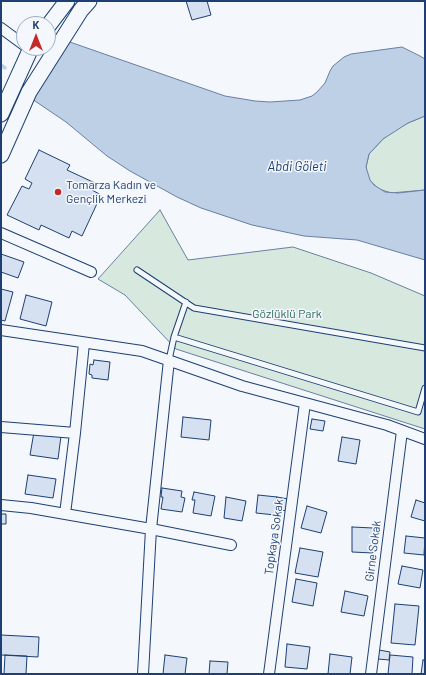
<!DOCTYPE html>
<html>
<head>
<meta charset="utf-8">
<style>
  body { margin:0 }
  #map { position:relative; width:426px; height:675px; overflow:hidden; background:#f4f7fb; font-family:Barlow,sans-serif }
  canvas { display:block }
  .frame { position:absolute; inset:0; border:2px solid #1d3f73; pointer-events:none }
  .north { position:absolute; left:16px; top:16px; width:40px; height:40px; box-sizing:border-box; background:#f4f7fb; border:1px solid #9eadc5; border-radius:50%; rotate:0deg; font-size:11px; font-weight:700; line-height:16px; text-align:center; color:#1d3f73 }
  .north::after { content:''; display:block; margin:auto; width:14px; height:18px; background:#c62828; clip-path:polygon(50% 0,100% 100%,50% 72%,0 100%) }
</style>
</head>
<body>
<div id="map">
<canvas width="426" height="675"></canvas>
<div class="frame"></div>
<div class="north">K</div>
</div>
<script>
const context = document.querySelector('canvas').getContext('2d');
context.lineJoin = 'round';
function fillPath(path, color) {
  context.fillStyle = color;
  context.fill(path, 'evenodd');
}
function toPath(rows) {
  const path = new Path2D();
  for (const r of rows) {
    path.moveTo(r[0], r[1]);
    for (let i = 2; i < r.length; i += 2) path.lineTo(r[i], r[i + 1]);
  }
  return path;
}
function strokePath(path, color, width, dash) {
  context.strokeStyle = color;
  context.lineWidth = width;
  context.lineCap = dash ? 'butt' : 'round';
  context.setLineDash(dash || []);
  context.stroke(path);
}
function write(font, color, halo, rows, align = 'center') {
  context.font = font + ' Barlow,sans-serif';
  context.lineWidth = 3;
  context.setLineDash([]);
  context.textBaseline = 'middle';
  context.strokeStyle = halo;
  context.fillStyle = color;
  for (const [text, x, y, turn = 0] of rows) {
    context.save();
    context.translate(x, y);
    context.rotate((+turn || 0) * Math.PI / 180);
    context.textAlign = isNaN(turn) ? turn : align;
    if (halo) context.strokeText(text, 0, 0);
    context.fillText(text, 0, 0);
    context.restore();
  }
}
const green = toPath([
  [425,116,425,190,391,193,379,189,369,180,367,174,366,167,369,154,383,139,395,130,408,123,425,116],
  [160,210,188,260,293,247,371,273,425,296,425,429,176,349,125,295,98,279,160,210]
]);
fillPath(green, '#d7e8df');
strokePath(green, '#687fa3', 1);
const water = toPath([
  [64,40,225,96,255,101,270,102,300,100,312,96,317,92,325,83,330,71,333,66,344,57,351,54,402,47,420,56,425,59,425,116,408,123,383,139,369,154,366,167,370,180,374,185,385,192,398,193,425,190,425,260,357,240,304,236,252,225,201,208,177,197,130,171,107,156,66,122,32,99,64,40]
]);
fillPath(water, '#bed0e5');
strokePath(water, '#687fa3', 1);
strokePath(toPath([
  [1,65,5,68]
]), '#bed0e5', 3.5);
const building = toPath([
  [186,1,207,1,211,15,192,20,186,1],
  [39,150,70,165,67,170,95,183,92,190,101,195,82,236,72,231,69,238,41,225,39,230,7,215,22,186,29,189,32,183,25,179,39,150],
  [1,254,24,262,18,278,1,272,1,254],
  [1,289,13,292,5,321,1,320,1,289],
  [26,295,52,302,46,326,20,319,26,295],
  [94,360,110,362,108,380,92,378,92,375,89,374,90,364,93,365,94,360],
  [183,417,211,420,209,440,181,437,183,417],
  [312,419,325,421,323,431,310,429,312,419],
  [34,432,61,436,58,459,30,455,34,432],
  [342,437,360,440,356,464,338,461,342,437],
  [28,475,56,479,53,498,25,494,28,475],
  [162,488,182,491,181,497,185,498,182,512,161,509,163,497,161,497,162,488],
  [194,492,215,496,211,516,193,513,195,500,192,500,194,492],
  [258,495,277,497,275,515,256,513,258,495],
  [226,497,246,501,242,521,224,518,226,497],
  [277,497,288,499,287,511,275,509,277,497],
  [416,500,425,503,425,521,411,517,416,500],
  [307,506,327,512,321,533,301,528,307,506],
  [1,514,6,514,6,524,1,524,1,514],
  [352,527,373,528,373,553,352,552,352,527],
  [406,536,425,538,424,555,404,553,406,536],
  [300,548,323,552,318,577,295,573,300,548],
  [402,566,423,570,420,588,398,584,402,566],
  [296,579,317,583,313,606,292,602,296,579],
  [345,591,368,596,364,616,341,612,345,591],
  [395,604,419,606,415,645,391,643,395,604],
  [1,635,39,637,38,657,1,655,1,635],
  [287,644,310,647,307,669,285,667,287,644],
  [379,650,390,652,389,660,378,659,379,650],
  [330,654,352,657,350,674,328,674,330,654],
  [5,655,27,656,26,674,4,674,5,655],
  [165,655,187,658,185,674,163,674,165,655],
  [390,655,413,657,412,674,388,674,390,655],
  [423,660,425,660,425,674,421,674,423,660],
  [210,661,228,662,227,674,209,674,210,661]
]);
fillPath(building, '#d5e0f0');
strokePath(building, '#1d3f73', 1);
const lane = toPath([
  [137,270,194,308,425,348],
  [174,337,418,412,425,388],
  [169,360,174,337,186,302]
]);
const street = toPath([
  [1,28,24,45],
  [1,233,91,272],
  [1,330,142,351,242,386,387,425,425,439],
  [1,427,75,433],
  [1,505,31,508,151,529,231,545],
  [65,514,75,433,84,343],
  [143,674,151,529,169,360],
  [269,674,305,403],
  [371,674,402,431]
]);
const secondary = toPath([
  [48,26,67,1],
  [1,114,31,48],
  [1,155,29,92,81,10,89,1]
]);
strokePath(lane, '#1d3f73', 7);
strokePath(street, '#1d3f73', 12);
strokePath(secondary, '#1d3f73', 17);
strokePath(lane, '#f4f7fb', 5);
strokePath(street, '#f4f7fb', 10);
strokePath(secondary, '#f4f7fb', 15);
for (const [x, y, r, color] of [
  [58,192,4,"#c62828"]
]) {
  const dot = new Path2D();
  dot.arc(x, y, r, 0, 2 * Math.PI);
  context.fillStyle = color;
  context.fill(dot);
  strokePath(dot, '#f4f7fb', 1.5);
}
write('12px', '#1d3f73', '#f4f7fb', [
  ["Tomarza Kadın ve",66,185],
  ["Gençlik Merkezi",66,199]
], 'left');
write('12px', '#2c6c60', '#f4f7fb', [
  ["Gözlüklü Park",287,314]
]);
write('12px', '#1d3f73', '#f4f7fb', [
  ["Topkaya Sokak",274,537,-82],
  ["Girne Sokak",373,551,-83]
]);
write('italic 13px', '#1d3f73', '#f4f7fb', [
  ["Abdi Göleti",297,167]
]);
</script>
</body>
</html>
